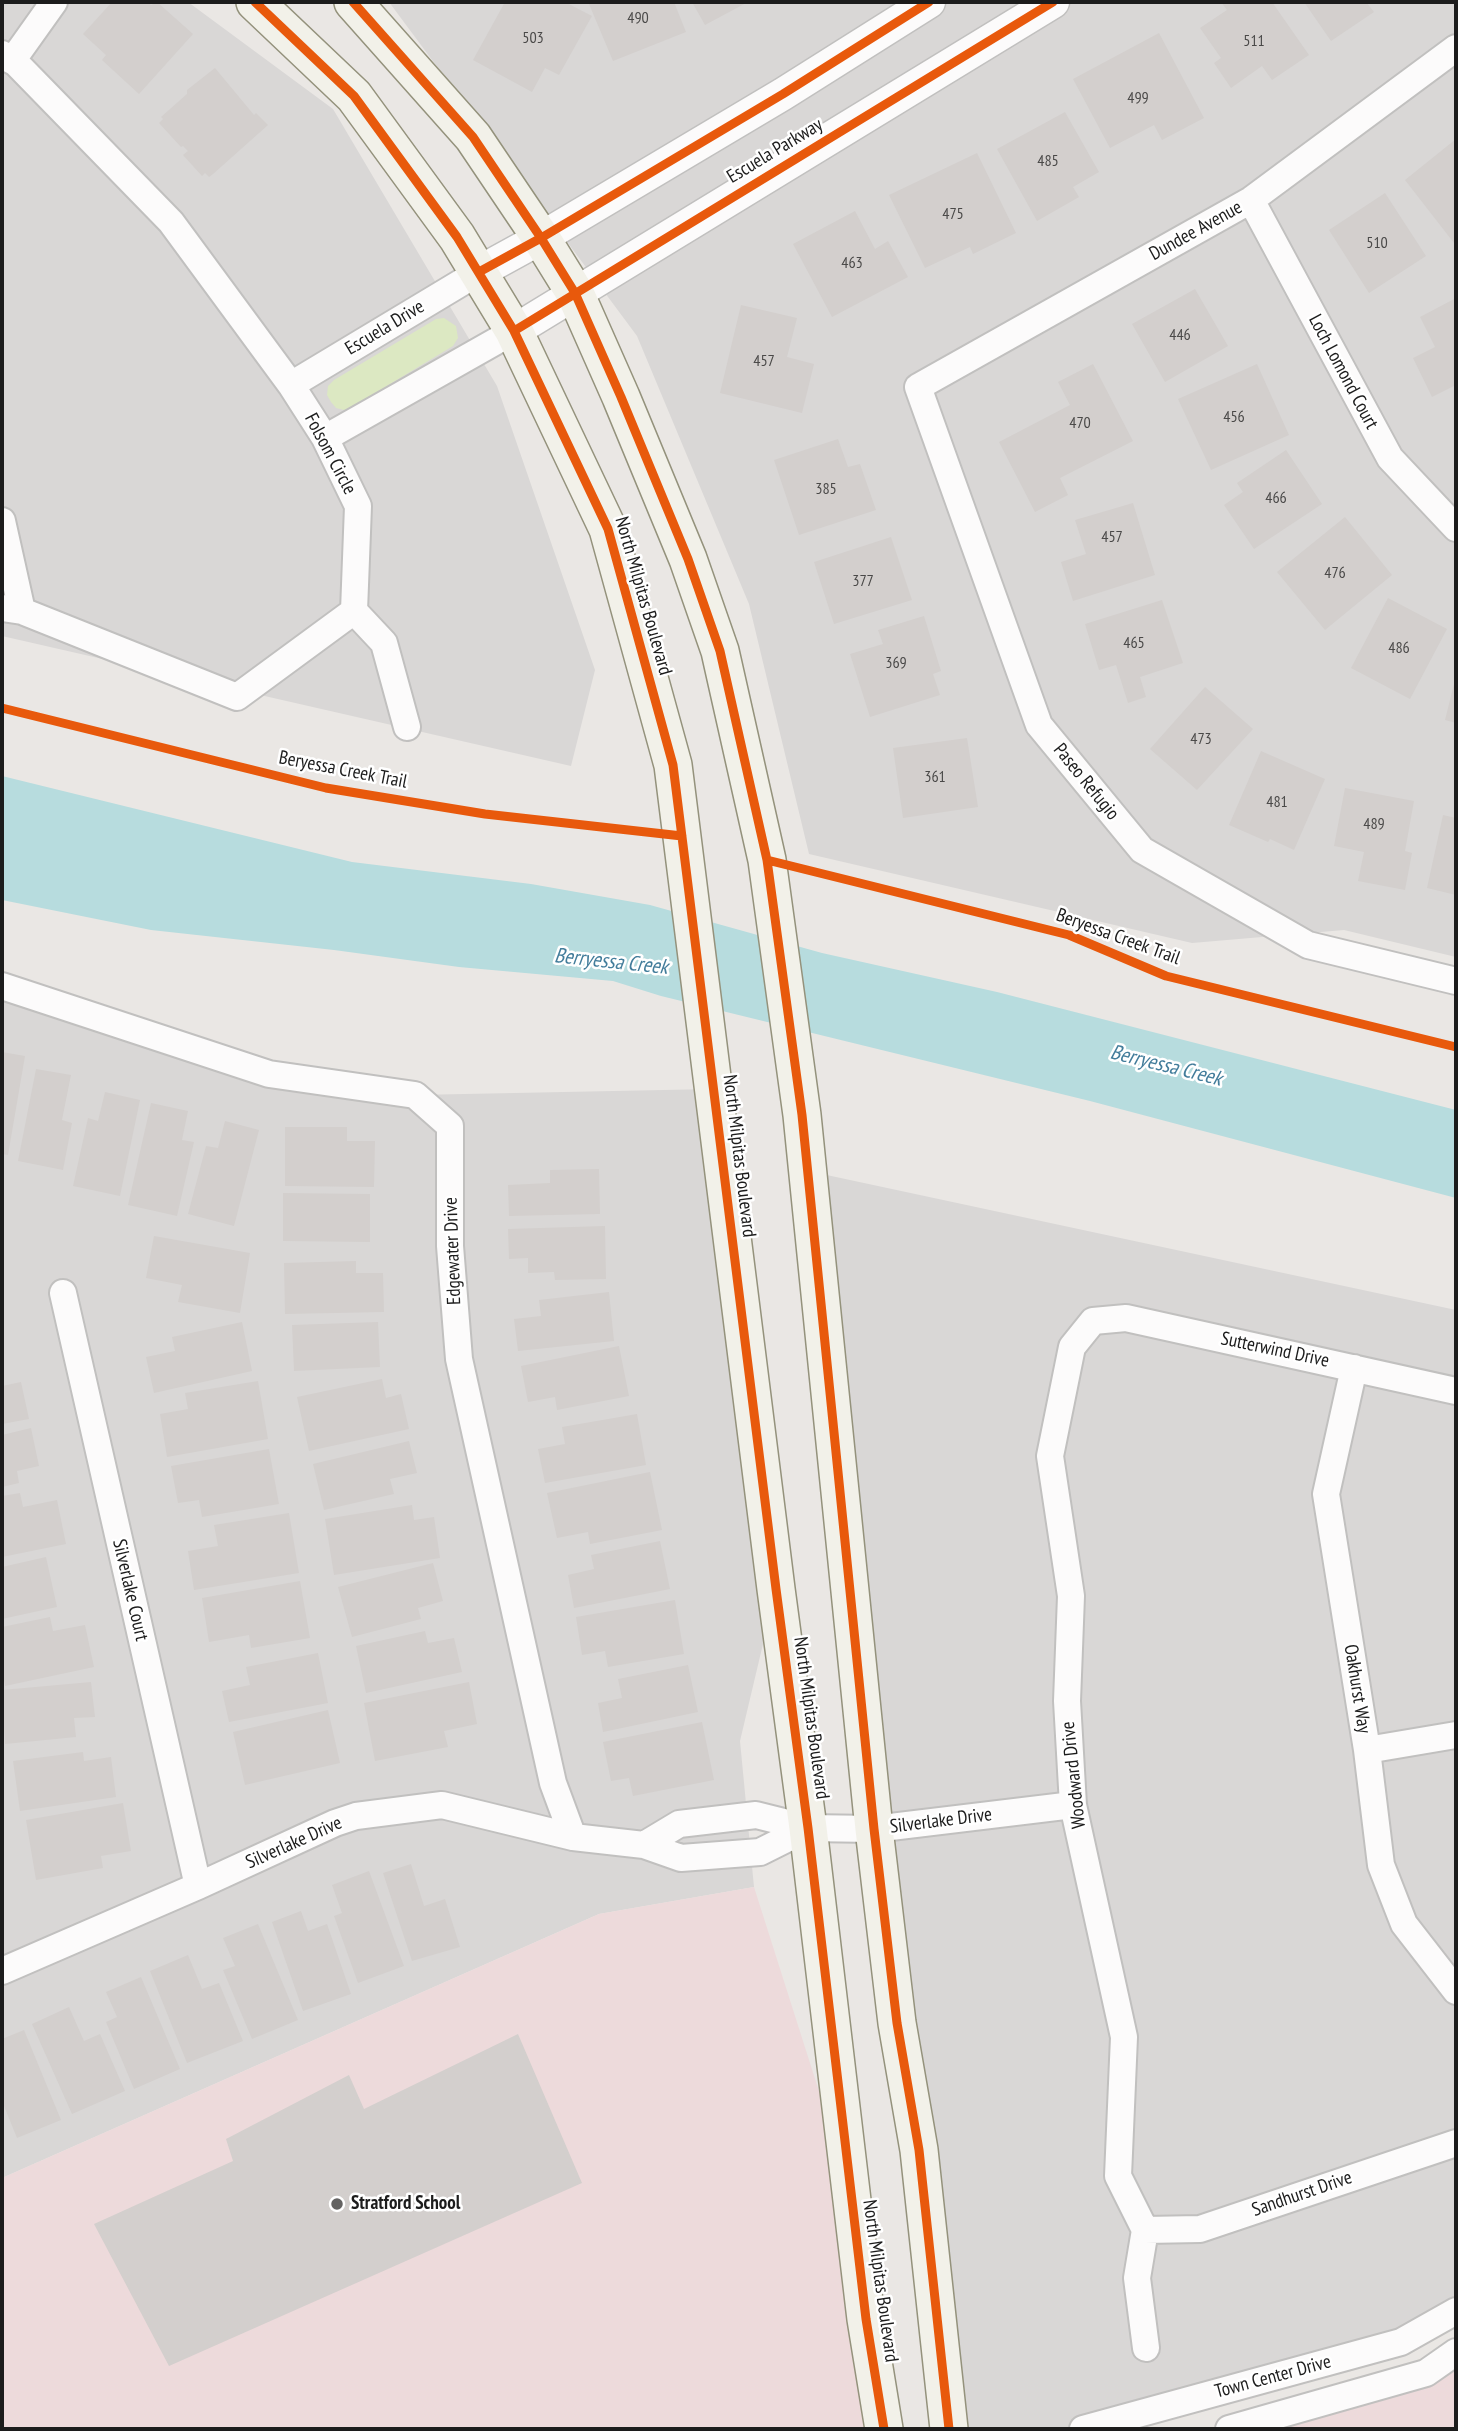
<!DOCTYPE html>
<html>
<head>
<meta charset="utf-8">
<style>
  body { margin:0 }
  #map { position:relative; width:1458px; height:2431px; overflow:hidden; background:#eae7e4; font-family:"PT Sans Narrow",sans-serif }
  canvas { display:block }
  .frame { position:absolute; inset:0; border:4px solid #1c1c1c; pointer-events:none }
</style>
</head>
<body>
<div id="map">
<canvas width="1458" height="2431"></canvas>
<div class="frame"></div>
</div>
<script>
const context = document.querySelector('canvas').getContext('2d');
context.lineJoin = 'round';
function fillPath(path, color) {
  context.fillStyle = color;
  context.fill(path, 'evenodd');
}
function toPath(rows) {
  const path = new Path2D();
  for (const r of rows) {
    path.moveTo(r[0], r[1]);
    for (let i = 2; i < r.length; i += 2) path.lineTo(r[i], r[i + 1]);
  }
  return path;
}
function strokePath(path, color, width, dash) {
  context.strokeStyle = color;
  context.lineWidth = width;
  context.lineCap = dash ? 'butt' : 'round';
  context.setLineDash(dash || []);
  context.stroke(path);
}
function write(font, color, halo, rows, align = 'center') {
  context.font = font + ' "PT Sans Narrow",sans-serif';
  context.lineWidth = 5;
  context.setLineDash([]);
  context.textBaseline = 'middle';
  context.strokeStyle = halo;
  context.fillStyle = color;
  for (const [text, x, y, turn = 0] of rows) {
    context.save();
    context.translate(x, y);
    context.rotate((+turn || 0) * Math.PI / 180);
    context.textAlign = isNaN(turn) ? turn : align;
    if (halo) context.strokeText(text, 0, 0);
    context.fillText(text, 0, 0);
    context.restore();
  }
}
fillPath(toPath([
  [2,2,188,2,333,109,497,386,595,670,571,766,2,636],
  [389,2,1456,2,1456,957,1344,930,1192,943,809,854,749,604,637,336],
  [2,986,269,1074,415,1095,713,1089,776,1589,740,1741,754,1887,599,1914,2,2178],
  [808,1171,1456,1310,1456,2311,1083,2429,949,2429]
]), '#d9d7d6');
fillPath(toPath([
  [754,1887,851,2192,884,2429,2,2429,2,2178,599,1914],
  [1456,2352,1456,2429,1229,2429]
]), '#eddadb');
fillPath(toPath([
  [444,318,456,326,458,338,453,346,352,407,344,410,336,408,331,402,327,395,328,386,334,380,436,319]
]), '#dce8c2');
fillPath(toPath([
  [2,776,352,862,531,884,650,905,822,953,997,992,1456,1110,1456,1198,1090,1101,661,996,613,981,459,967,334,950,151,930,2,900]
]), '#b7dcde');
fillPath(toPath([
  [112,2,148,2,151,5,157,2,193,34,139,94,102,60,106,55,83,34],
  [505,2,565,2,592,16,559,75,545,68,532,92,473,60],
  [594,2,674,2,686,32,613,61,589,4],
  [692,2,748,2,705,25],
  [1221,2,1272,2,1309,55,1272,80,1262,66,1231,88,1214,63,1221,58,1200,28,1227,10],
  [1304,2,1366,2,1374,12,1331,41],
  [1159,33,1204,118,1162,140,1154,125,1110,148,1073,79],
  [215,68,254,115,256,113,268,125,213,174,209,177,205,173,202,176,183,155,188,151,183,146,181,147,159,123,163,119,161,117,187,94,187,90],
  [1065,112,1099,172,1073,187,1079,197,1037,221,997,149],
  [1456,139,1456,241,1454,243,1405,180],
  [977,153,1016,233,973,254,970,247,925,268,889,195],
  [1385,193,1426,256,1369,293,1329,230],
  [855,211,875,249,888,241,908,277,832,317,793,244],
  [1195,289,1228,346,1165,382,1132,324],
  [1456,298,1456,385,1432,397,1413,358,1435,347,1420,317],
  [741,305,797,318,787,357,814,364,802,413,720,393],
  [1093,364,1133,441,1060,478,1068,495,1035,512,999,442,1070,405,1058,382],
  [1257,364,1289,435,1211,470,1178,399],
  [838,439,848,467,860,464,876,510,799,535,774,460],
  [1286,450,1322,504,1254,549,1224,505,1243,492,1237,483],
  [1133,503,1155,575,1073,601,1061,562,1086,554,1075,520],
  [1345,517,1392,575,1325,630,1277,572],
  [891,537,912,600,834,624,814,562],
  [1388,598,1447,629,1410,699,1351,668],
  [1162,600,1183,663,1140,677,1146,697,1128,703,1116,665,1099,670,1085,624],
  [924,616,941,671,933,674,940,695,870,717,850,654,883,644,878,630],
  [1455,680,1456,680,1456,723,1445,720],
  [1205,687,1253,729,1197,790,1150,749],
  [967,738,978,807,903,818,893,748],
  [1261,751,1325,779,1294,850,1270,839,1268,842,1229,825],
  [1345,788,1414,801,1405,851,1412,853,1405,890,1358,881,1364,852,1334,846],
  [1443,815,1456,818,1456,895,1427,888],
  [2,1052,25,1056,8,1155,2,1154],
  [36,1069,71,1075,62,1120,72,1123,63,1170,18,1161],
  [105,1092,140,1100,120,1196,73,1186,88,1118,98,1121],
  [151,1103,188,1111,182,1140,194,1142,177,1216,128,1205],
  [225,1121,259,1130,234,1226,188,1214,206,1146,218,1148],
  [285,1127,347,1127,347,1141,375,1141,374,1187,285,1186],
  [599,1169,600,1214,509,1216,508,1185,550,1183,550,1170],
  [283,1193,370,1194,370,1242,283,1241],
  [605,1226,606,1279,555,1280,554,1272,528,1273,528,1258,509,1259,508,1229],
  [154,1236,250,1253,240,1313,178,1302,182,1285,146,1278],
  [356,1261,356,1273,383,1273,384,1312,285,1314,284,1263],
  [609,1292,614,1341,518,1351,514,1319,541,1316,539,1300],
  [242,1322,252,1371,154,1393,146,1357,175,1351,172,1337],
  [378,1322,380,1367,294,1371,292,1325],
  [619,1346,629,1396,557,1410,555,1397,528,1402,521,1366],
  [382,1379,386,1398,401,1394,409,1429,309,1451,297,1397],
  [258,1381,268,1439,167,1457,160,1414,188,1409,185,1393],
  [21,1382,29,1419,2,1424,2,1386],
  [637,1414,646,1465,545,1483,538,1449,565,1444,562,1427],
  [31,1428,39,1466,17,1471,19,1483,2,1487,2,1435],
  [409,1441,417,1473,390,1479,394,1494,324,1510,313,1464],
  [269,1449,279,1504,202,1517,199,1500,178,1503,171,1466],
  [650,1472,662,1530,590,1544,588,1532,557,1538,547,1493],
  [20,1493,23,1507,57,1500,66,1544,2,1557,2,1496],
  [412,1505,414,1520,434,1517,440,1558,334,1575,325,1519],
  [289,1513,299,1573,194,1590,188,1551,218,1546,214,1525],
  [660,1541,670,1589,574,1608,568,1575,594,1569,591,1555],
  [46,1557,57,1607,2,1619,2,1567],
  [433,1563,443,1601,418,1608,421,1619,352,1637,338,1587],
  [300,1581,310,1638,251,1648,249,1635,209,1642,202,1598],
  [675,1600,684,1654,608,1667,605,1651,582,1655,576,1617],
  [50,1617,53,1631,85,1625,94,1667,5,1686,2,1669,2,1627],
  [425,1631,428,1643,454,1638,462,1672,366,1693,356,1646],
  [318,1653,328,1703,229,1722,222,1691,250,1685,246,1667],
  [688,1665,698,1712,603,1732,598,1703,622,1698,618,1679],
  [91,1682,95,1717,74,1718,76,1737,5,1744,2,1690],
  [469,1682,477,1724,444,1731,448,1747,375,1761,364,1703],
  [328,1710,340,1763,245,1785,233,1732],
  [702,1722,714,1780,633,1796,629,1778,611,1781,603,1742],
  [83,1752,84,1761,111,1757,116,1797,20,1811,13,1761],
  [123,1803,131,1851,101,1856,103,1868,36,1880,26,1820],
  [411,1864,424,1906,445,1899,460,1947,412,1961,383,1873],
  [369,1871,404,1966,358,1983,334,1916,342,1913,332,1885],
  [301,1911,308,1931,327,1924,351,1994,303,2011,272,1922],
  [258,1924,298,2020,252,2039,223,1970,235,1966,223,1938],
  [188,1955,202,1989,219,1983,243,2041,187,2063,150,1971],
  [141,1977,180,2069,134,2089,106,2022,117,2017,106,1992],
  [69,2007,84,2041,100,2034,125,2091,72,2114,32,2024],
  [24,2030,61,2120,17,2138,2,2101,2,2039],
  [518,2034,582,2183,169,2366,94,2224,233,2161,226,2139,349,2075,364,2109]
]), '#d3cfcd');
const minor = toPath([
  [1456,48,1251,200,918,387,1039,725,1142,850,1308,945,1456,981],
  [2,54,16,63,171,222,291,385,325,438,358,506,354,611],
  [12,61,54,2],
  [1251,200,1390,458,1456,528],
  [291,385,479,272],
  [325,438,514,331],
  [2,521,22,611],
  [2,608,22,611,237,697,354,611],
  [354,611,384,643,407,727],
  [2,986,269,1074,415,1095,450,1126,450,1246,459,1359,553,1783,573,1837],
  [63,1293,198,1886],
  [1354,1368,1326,1494,1367,1750,1381,1865,1404,1924,1456,1991],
  [1367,1750,1456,1735],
  [644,1845,679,1824,756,1815,808,1828,874,1829,1073,1805],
  [2,1971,198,1886,335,1823,356,1816,442,1805,573,1837,644,1845,681,1858,760,1852,808,1828],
  [1145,2230,1118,2176,1124,2037,1073,1805,1067,1701,1071,1596,1050,1456,1072,1347,1093,1321,1126,1318,1456,1391],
  [1145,2230,1200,2229,1456,2143],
  [1145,2230,1137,2278,1146,2348],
  [1083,2429,1401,2342,1456,2311],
  [1229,2429,1426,2373,1456,2352]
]);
const tertiary = toPath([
  [479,272,541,238,783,94,929,2],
  [514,331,1053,2]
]);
const secondary = toPath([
  [255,2,354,96,457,237,514,331,608,529,673,765,776,1589,808,1828,866,2319,884,2429],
  [353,2,473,137,541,238,575,293,621,397,688,559,720,651,767,860,802,1115,874,1829,897,2023,919,2150,949,2429]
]);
strokePath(minor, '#c1c0bf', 30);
strokePath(tertiary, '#c1c0bf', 35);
strokePath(secondary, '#94927c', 40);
strokePath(minor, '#fcfbfb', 26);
strokePath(tertiary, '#fcfbfb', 32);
strokePath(secondary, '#f2f1e9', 37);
strokePath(toPath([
  [255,2,354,96,457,237,514,331,608,529,673,765,776,1589,808,1828,866,2319,884,2429],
  [353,2,473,137,541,238,575,293,621,397,688,559,720,651,767,860,802,1115,874,1829,897,2023,919,2150,949,2429],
  [479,272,541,238,783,94,929,2],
  [514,331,1053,2],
  [2,708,326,788,485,814,682,836],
  [767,860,1069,935,1166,976,1456,1047]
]), '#e8590c', 9);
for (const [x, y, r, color] of [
  [337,2204,7,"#646362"]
]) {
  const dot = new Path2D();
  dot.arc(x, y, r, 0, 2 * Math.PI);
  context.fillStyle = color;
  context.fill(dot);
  strokePath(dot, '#fff', 2.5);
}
write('16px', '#4a4948', null, [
  ["490",638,18],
  ["503",533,38],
  ["511",1254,41],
  ["499",1138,98],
  ["485",1048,161],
  ["475",953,214],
  ["510",1377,243],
  ["463",852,263],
  ["446",1180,335],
  ["457",764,361],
  ["456",1234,417],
  ["470",1080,423],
  ["385",826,489],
  ["466",1276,498],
  ["457",1112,537],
  ["476",1335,573],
  ["377",863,581],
  ["465",1134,643],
  ["486",1399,648],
  ["369",896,663],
  ["473",1201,739],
  ["361",935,777],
  ["481",1277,802],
  ["489",1374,824]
]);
write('19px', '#1c1c1c', '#fff', [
  ["Escuela Parkway",775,151,-31],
  ["Dundee Avenue",1196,231,-29],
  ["Escuela Drive",385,328,-31],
  ["Loch Lomond Court",1343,372,62],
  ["Folsom Circle",330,454,62],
  ["North Milpitas Boulevard",643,596,74],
  ["Beryessa Creek Trail",343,770,11],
  ["Paseo Refugio",1086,782,51],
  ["Beryessa Creek Trail",1118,937,20],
  ["North Milpitas Boulevard",739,1156,83],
  ["Edgewater Drive",453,1251,-92],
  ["Sutterwind Drive",1275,1350,12],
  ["Silverlake Court",130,1590,77],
  ["Oakhurst Way",1357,1689,81],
  ["North Milpitas Boulevard",811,1718,82],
  ["Woodward Drive",1074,1775,-96],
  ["Silverlake Drive",941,1821,-7],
  ["Silverlake Drive",294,1843,-24],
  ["Sandhurst Drive",1302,2194,-19],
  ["North Milpitas Boulevard",880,2281,82],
  ["Town Center Drive",1273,2377,-15]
]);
write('bold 19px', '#1c1c1c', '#fff', [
  ["Stratford School",351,2204]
], 'left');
write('italic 21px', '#437d9b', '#fff', [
  ["Berryessa Creek",611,962,6],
  ["Berryessa Creek",1166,1066,14]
]);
</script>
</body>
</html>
